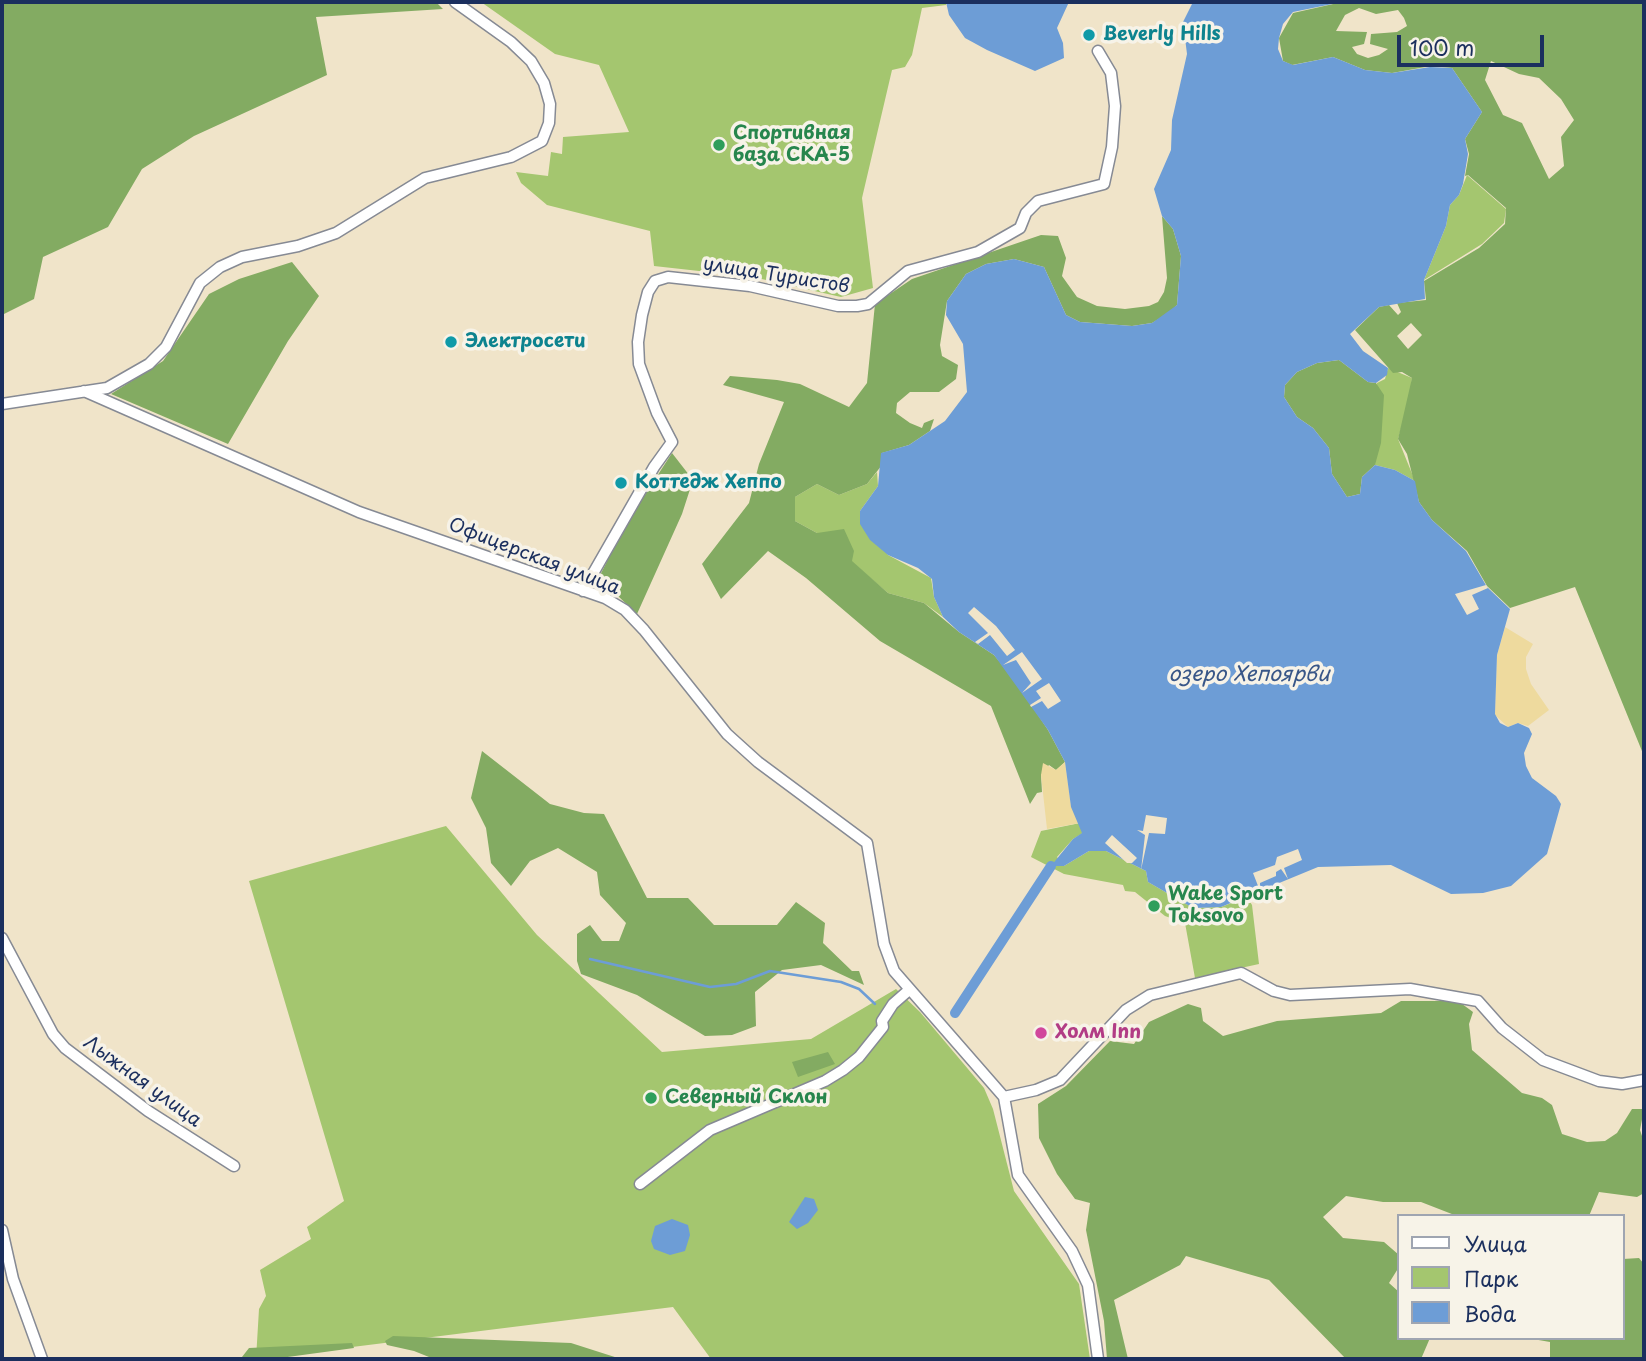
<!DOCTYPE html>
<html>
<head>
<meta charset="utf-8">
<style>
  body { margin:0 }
  #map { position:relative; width:1646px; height:1361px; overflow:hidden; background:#f0e4c9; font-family:"Playpen Sans",sans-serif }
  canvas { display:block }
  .frame { position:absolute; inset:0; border:4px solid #1b2f5e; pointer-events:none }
  .legend { position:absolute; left:1397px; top:1214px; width:228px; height:126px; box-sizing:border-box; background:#f7f3e8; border:2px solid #9fa5b1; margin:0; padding:9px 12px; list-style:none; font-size:21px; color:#1b2f5e }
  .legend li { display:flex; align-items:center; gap:14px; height:35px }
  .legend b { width:35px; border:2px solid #9fa5b1 }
  .scale { position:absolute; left:1397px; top:35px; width:147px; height:32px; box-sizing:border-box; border:4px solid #1b2f5e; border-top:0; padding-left:9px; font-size:21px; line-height:24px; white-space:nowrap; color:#1b2f5e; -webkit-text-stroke:5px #f7f3e8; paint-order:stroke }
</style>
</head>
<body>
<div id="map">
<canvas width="1646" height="1361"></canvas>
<div class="frame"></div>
<ul class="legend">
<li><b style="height:9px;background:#fff"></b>Улица</li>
<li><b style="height:19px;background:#a4c66f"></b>Парк</li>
<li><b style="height:19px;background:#6d9dd6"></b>Вода</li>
</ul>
<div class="scale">100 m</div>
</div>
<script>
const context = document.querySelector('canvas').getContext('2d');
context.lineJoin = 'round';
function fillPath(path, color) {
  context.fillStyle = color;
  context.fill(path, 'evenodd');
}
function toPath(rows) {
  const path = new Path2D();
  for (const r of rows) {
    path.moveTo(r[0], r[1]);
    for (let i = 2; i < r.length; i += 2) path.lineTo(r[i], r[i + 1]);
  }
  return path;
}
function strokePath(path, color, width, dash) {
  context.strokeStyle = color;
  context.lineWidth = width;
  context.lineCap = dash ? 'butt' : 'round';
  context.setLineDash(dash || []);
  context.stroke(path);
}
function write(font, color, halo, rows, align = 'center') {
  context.font = font + ' "Playpen Sans",sans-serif';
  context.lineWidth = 7;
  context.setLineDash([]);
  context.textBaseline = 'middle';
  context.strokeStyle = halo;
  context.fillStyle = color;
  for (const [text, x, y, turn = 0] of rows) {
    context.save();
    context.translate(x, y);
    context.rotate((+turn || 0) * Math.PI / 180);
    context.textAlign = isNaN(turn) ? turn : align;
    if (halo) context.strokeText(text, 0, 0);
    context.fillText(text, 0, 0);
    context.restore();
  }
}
fillPath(toPath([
  [481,2,946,2,946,5,922,8,912,55,905,67,892,70,862,198,873,288,841,297,753,277,654,266,650,231,547,205,521,183,516,172,548,176,551,152,562,154,563,137,629,132,599,65,555,54],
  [1467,175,1506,209,1504,223,1482,244,1424,280,1446,226,1450,205,1459,195],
  [1388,368,1412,378,1410,398,1398,439,1415,481,1395,470,1375,465,1377,383,1385,379],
  [877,472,878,486,860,511,888,555,931,578,934,597,943,617,924,603,888,593,817,533,795,521,795,497,817,484,839,495,867,484],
  [1080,823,1083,833,1073,839,1057,857,1064,866,1089,851,1106,851,1146,871,1148,882,1193,908,1221,907,1247,897,1252,905,1259,964,1195,978,1185,923,1165,916,1135,892,1125,891,1123,885,1064,874,1031,857,1041,831],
  [446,826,537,935,662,1052,811,1039,896,989,920,1012,984,1088,993,1109,1014,1191,1079,1284,1090,1359,711,1359,673,1307,256,1359,259,1309,266,1296,260,1270,311,1239,307,1227,344,1201,249,881]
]), '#a4c66f');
fillPath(toPath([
  [2,2,436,2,443,9,316,17,327,75,194,136,142,169,108,227,43,257,34,299,2,315],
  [1342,2,1644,2,1644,756,1575,587,1510,608,1487,586,1467,551,1432,520,1419,502,1407,454,1398,439,1412,378,1402,372,1393,373,1355,330,1379,307,1389,305,1398,315,1401,312,1397,303,1426,300,1424,281,1479,248,1505,224,1506,208,1468,175,1465,176,1469,154,1465,139,1482,112,1452,68,1431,66,1392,73,1365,70,1333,57,1292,65,1283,61,1279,38,1293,13],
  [1359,8,1376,14,1398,10,1404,18,1407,26,1397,32,1371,34,1370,44,1388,49,1379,55,1368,58,1357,54,1352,47,1364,44,1367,32,1336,31,1345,15],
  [1491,61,1519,74,1539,78,1561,99,1574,120,1561,137,1564,166,1549,179,1522,123,1503,115,1485,80],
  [1411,323,1422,335,1408,349,1397,336],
  [1162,216,1173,229,1181,256,1177,305,1168,314,1152,323,1132,326,1080,322,1066,315,1044,267,1014,259,986,264,966,274,947,301,940,345,942,356,958,365,956,379,939,392,910,392,897,403,896,413,910,423,922,428,924,423,934,419,930,431,909,445,882,453,882,465,867,484,839,495,817,484,795,497,795,521,817,533,844,529,854,551,852,561,888,593,924,603,959,632,994,655,1014,679,1048,730,1065,762,1056,770,1049,765,1041,775,1042,792,1037,793,1030,804,991,706,880,641,806,578,768,551,721,599,702,564,749,503,759,464,784,402,723,385,730,376,777,380,800,384,849,407,867,383,875,304,912,279,1041,235,1058,236,1066,258,1062,276,1077,297,1097,306,1125,309,1149,306,1158,302,1164,292,1167,278],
  [292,262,319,296,288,341,228,444,111,394,163,361,209,294,239,279],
  [1339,360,1368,382,1376,383,1384,395,1381,443,1375,465,1362,477,1360,494,1347,497,1332,474,1329,448,1313,428,1297,417,1284,397,1285,385,1297,372,1317,363],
  [672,453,693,480,682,514,637,614,618,596,595,585,626,524],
  [482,751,550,804,584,813,604,814,647,898,688,898,714,925,777,925,796,902,825,923,823,943,852,971,859,971,864,985,821,965,782,970,755,992,756,1026,732,1035,705,1036,637,995,581,974,577,961,577,934,590,925,602,941,619,941,626,923,600,895,597,872,558,848,530,861,511,886,491,863,486,828,471,798],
  [1401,1001,1458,1001,1473,1012,1469,1024,1472,1050,1522,1093,1542,1098,1552,1105,1562,1134,1587,1142,1605,1141,1617,1133,1632,1109,1644,1109,1640,1130,1644,1142,1644,1193,1637,1197,1599,1192,1589,1216,1457,1216,1421,1202,1383,1202,1346,1196,1323,1217,1343,1238,1384,1242,1399,1255,1399,1267,1389,1283,1399,1292,1399,1338,1430,1338,1421,1359,1346,1359,1269,1280,1186,1256,1180,1265,1114,1300,1128,1359,1107,1359,1104,1321,1086,1230,1090,1203,1075,1199,1057,1174,1039,1138,1038,1104,1066,1086,1110,1041,1134,1044,1149,1022,1188,1004,1201,1008,1203,1021,1223,1036,1277,1021,1381,1013],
  [828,1052,835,1064,798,1077,792,1062],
  [1639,1258,1644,1264,1644,1359,1550,1359,1550,1342,1527,1338,1623,1338,1623,1259],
  [393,1336,571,1343,621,1359,434,1359,414,1351,387,1345,385,1341],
  [352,1343,354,1348,273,1359,243,1359,242,1357,249,1348]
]), '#83ab62');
fillPath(toPath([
  [1505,627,1533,644,1526,657,1526,669,1531,684,1549,710,1528,726,1518,723,1508,727,1495,715,1497,655],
  [1065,762,1071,806,1080,823,1047,829,1041,775,1043,763,1056,770]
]), '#eeda9e');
fillPath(toPath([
  [946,2,1069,2,1057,28,1063,43,1064,58,1035,71,987,50,965,38,949,15],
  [1193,2,1342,2,1293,12,1283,24,1279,38,1278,49,1283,61,1293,65,1333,57,1365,70,1392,73,1430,67,1452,68,1482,112,1465,139,1468,154,1463,184,1459,195,1450,205,1446,226,1424,280,1425,299,1379,307,1350,334,1363,351,1388,368,1387,375,1376,383,1368,382,1339,360,1317,363,1297,372,1285,385,1284,397,1297,417,1313,428,1329,448,1332,474,1347,497,1360,494,1362,477,1375,465,1395,470,1415,481,1419,502,1432,520,1466,551,1487,587,1510,609,1497,655,1495,714,1500,723,1508,727,1518,723,1529,728,1532,734,1524,753,1526,766,1532,778,1556,796,1561,804,1547,854,1511,886,1483,893,1451,894,1391,865,1318,867,1221,907,1193,908,1148,882,1146,871,1106,851,1089,851,1064,866,1051,866,1073,839,1082,833,1071,807,1065,762,1048,730,994,655,959,632,943,617,934,597,932,579,918,568,888,555,870,540,860,524,860,511,878,486,881,453,909,445,945,421,967,392,963,344,946,315,947,301,966,274,986,264,1014,259,1044,267,1066,315,1080,322,1132,326,1152,323,1177,305,1181,256,1173,229,1162,216,1154,189,1171,150,1172,120,1187,54,1183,22],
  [805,1197,814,1199,818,1210,808,1223,797,1229,789,1222],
  [672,1219,688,1225,690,1235,685,1251,670,1255,654,1249,651,1241,655,1226]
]), '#6d9dd6');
fillPath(toPath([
  [1486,585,1488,588,1472,595,1479,609,1467,615,1455,594],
  [974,607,996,626,1015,650,1007,656,990,635,978,644,975,642,988,633,968,613],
  [1022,652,1042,679,1022,693,1031,683,1016,660,1003,665],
  [1049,683,1061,701,1048,709,1042,701,1031,707,1030,705,1041,698,1036,691],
  [1146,815,1167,818,1165,834,1149,833,1141,870,1145,835,1137,830,1143,831],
  [1112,835,1137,858,1132,863,1127,863,1105,843],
  [1298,849,1302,860,1284,868,1288,879,1281,869,1276,872,1276,876,1260,883,1260,891,1253,873,1275,865,1277,857]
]), '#f0e4c9');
strokePath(toPath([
  [590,959,710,987,736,984,770,971,841,982,859,989,875,1004]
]), '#6d9dd6', 2.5);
strokePath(toPath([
  [955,1013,1051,866]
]), '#6d9dd6', 10);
const minor = toPath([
  [84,391,359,512,605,598,625,610,644,630,727,734,758,762,867,843,884,944,894,971,1004,1097,1018,1175,1072,1251,1088,1285,1098,1359],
  [2,404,107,388,149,364,166,347,200,283,220,267,242,257,298,246,336,233,425,178,511,157,542,141,549,123,550,104,544,83,531,61,511,42,455,2],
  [583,591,654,467,672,442,657,413,639,364,638,342,642,315,648,292,655,281,668,277,750,286,838,306,857,306,868,304,908,271,978,252,1020,228,1026,213,1038,201,1104,184,1112,147,1115,106,1111,73,1098,51],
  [2,938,53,1034,65,1048,148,1111,234,1166],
  [1004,1097,1036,1090,1060,1080,1126,1010,1150,995,1241,973,1274,991,1290,995,1410,989,1478,1001,1502,1028,1543,1060,1599,1081,1622,1084,1644,1080],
  [640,1184,710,1130,825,1081,843,1070,859,1057,883,1027,882,1021,893,1004,909,990],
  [2,1230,13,1279,42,1359]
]);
strokePath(minor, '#868a94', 13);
strokePath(minor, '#fff', 10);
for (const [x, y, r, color] of [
  [1089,35,7,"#0f9aa8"],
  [719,145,7,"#2e9e5b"],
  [451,342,7,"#0f9aa8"],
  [621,483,7,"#0f9aa8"],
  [1154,906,7,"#2e9e5b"],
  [1041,1033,7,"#d1479c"],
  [651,1098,7,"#2e9e5b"]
]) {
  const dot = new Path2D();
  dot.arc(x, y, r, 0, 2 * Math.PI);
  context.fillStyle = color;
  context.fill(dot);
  strokePath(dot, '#f7f3e8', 2.5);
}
write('bold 19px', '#0d838f', '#f7f3e8', [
  ["Beverly Hills",1103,35],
  ["Электросети",465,342],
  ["Коттедж Хеппо",635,483]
], 'left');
write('bold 19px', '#27864d', '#f7f3e8', [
  ["Спортивная",733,134],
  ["база СКА-5",733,156],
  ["Wake Sport",1168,895],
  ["Toksovo",1168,917],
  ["Северный Склон",665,1098]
], 'left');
write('19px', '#1b2f5e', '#f7f3e8', [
  ["улица Туристов",776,276,9],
  ["Офицерская улица",534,557,21],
  ["Лыжная улица",142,1082,36]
]);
write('bold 19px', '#b23c85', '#f7f3e8', [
  ["Холм Inn",1055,1033]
], 'left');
write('italic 21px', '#385688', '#f7f3e8', [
  ["озеро Хепоярви",1249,675]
]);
</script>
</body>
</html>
